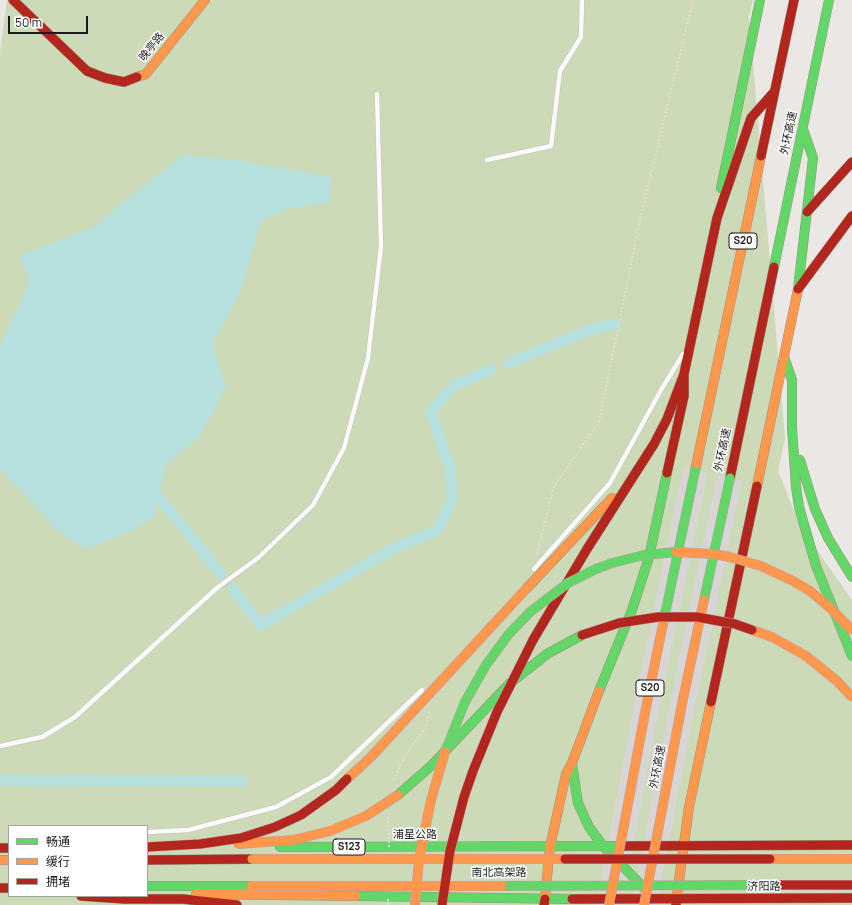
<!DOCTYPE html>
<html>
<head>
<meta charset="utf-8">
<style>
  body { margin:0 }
  #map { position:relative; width:852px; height:905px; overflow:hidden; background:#eae7e4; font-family:Manrope,"Noto Sans SC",sans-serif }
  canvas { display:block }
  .legend { position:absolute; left:8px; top:825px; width:140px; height:72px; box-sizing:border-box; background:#fff; border:1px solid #a4a4a4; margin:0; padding:5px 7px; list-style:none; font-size:12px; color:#1b1b1b }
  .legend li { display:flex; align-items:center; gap:8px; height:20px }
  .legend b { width:20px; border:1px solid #a4a4a4 }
  .scale { position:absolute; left:8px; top:16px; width:80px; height:18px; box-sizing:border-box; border:2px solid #1b1b1b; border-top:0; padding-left:5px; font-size:12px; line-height:14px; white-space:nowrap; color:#1b1b1b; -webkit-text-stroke:3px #fff; paint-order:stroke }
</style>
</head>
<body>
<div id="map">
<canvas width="852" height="905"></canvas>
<ul class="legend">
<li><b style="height:5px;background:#63d668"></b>畅通</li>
<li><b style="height:5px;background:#ff974d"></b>缓行</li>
<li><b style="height:5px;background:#b3261e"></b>拥堵</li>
</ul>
<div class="scale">50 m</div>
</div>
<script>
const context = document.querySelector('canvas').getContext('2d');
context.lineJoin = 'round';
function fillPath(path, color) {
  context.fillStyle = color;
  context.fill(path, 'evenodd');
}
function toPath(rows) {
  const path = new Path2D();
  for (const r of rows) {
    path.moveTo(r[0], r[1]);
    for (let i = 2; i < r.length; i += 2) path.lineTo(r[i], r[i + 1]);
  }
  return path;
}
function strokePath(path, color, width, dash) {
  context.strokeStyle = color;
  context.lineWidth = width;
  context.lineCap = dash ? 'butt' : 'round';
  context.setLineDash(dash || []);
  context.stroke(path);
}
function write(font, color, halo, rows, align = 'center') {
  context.font = font + ' Manrope,"Noto Sans SC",sans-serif';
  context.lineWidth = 3;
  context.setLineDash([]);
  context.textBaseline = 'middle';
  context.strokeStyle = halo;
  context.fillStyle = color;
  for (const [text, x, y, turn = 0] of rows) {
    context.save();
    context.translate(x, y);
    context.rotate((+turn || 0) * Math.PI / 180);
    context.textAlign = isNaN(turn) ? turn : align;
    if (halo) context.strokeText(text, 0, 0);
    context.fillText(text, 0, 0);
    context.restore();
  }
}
fillPath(toPath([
  [7,0,753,0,749,16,785,439,778,471,800,526,852,600,852,905,0,905,0,53],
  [9,826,147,826,147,896,9,896]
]), '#ccdab7');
fillPath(toPath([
  [182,155,231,159,331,177,330,202,288,209,261,221,242,288,213,343,226,388,200,436,166,464,154,517,131,531,86,549,60,533,0,469,0,347,30,280,19,256,92,228]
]), '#b5e0de');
fillPath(toPath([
  [683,468,708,473,661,700,622,905,596,905,636,695],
  [717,475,742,481,695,707,657,905,632,905,670,702]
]), '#d7d6d5');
strokePath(toPath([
  [509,363,592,329,616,324],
  [149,485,221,574],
  [232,588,261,625,393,549,438,530,452,501,450,468,431,412,454,385,491,370],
  [0,780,241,781]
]), '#b5e0de', 11);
const lane = toPath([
  [487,160,551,146,560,71,581,37,582,0],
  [534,569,610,483,661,390,683,354],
  [0,746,42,737,75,717,218,587,258,558,313,505,344,448,368,358,381,247,377,94],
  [147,832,188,830,276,807,331,777,422,690]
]);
const fast = toPath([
  [721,188,760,0],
  [774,267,829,0],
  [798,289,813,158,803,129],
  [784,357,792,380,792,428,796,487,799,507,816,566,852,656],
  [800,460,815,509,828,538,852,577],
  [599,691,632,610,649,557,667,473],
  [572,764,578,803,589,827,603,846,646,890],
  [398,795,432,765,509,684,547,654,582,635],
  [280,847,624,846],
  [147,886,251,886],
  [356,896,572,899]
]);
const slow = toPath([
  [137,77,146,74,205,0],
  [695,471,761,156],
  [757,486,798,289],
  [527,588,612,498],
  [0,860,9,860],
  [196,894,356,896],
  [677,895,689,807,711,702],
  [545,897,550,847,566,774,572,763,599,691]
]);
const jam = toPath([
  [13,0,87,71,105,78,124,82,137,77],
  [761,156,794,0],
  [807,212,852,162],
  [717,218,751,118,774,92],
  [798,289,852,216],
  [667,473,684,396,684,374,717,218],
  [730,478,774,267],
  [533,640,587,549,654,444,667,419,684,374],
  [711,702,757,486],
  [624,846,852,845],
  [0,848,9,848],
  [147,860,252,859],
  [0,888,9,888],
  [81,896,125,899,183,899,237,905],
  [572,899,852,898],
  [676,899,676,905],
  [544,905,545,899]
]);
strokePath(lane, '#c1bfbe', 5.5);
strokePath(fast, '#95907c', 10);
strokePath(slow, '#95907c', 10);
strokePath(jam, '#95907c', 10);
strokePath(toPath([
  [537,554,554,486,599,422,640,220,693,0],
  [394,780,400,765,412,745,427,726,429,712],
  [393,828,399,828,399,834]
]), '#ead7d9', 2, [2, 2]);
strokePath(lane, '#fcfbfb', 4.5);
strokePath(fast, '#63d668', 9);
strokePath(slow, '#ff974d', 9);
strokePath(jam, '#b3261e', 9);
const fastBridge = toPath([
  [704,600,730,478],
  [663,624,695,471],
  [445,752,465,702,486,665,508,635,530,612,568,583,596,569,612,563,644,555,676,552],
  [502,886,763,885]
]);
const slowBridge = toPath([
  [676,552,713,554,730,557,761,566,793,581,810,591,829,607,852,630],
  [752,630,772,637,806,656,837,681,852,697],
  [347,779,370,758,527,588],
  [238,844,293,840,330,831,366,816,398,795],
  [252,859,565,859],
  [770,859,852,859],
  [251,886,502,886],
  [415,905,419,860,431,800,445,752],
  [609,905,648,697,663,624],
  [644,905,682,704,704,600]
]);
const jamBridge = toPath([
  [582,635,619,623,658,617,697,617,735,624,752,630],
  [147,847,200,844,241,838,275,827,301,815,336,790,347,779],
  [565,859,770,859],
  [763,885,852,885],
  [442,905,450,851,464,797,473,771,497,712,533,640]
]);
strokePath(fastBridge, '#c09aaf', 10, []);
strokePath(slowBridge, '#c09aaf', 10, []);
strokePath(jamBridge, '#c09aaf', 10, []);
strokePath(toPath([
  [388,817,389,847],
  [388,905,388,897]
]), '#ead7d9', 2, [2, 2]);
strokePath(fastBridge, '#63d668', 9);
strokePath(slowBridge, '#ff974d', 9);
strokePath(jamBridge, '#b3261e', 9);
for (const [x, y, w] of [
  [743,241,28],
  [650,688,28],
  [349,847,32]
]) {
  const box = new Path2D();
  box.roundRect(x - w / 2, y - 8, w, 16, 3);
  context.fillStyle = '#fff';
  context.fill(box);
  strokePath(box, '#1b1b1b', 1);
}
write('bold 10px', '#1b1b1b', null, [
  ["S20",743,241],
  ["S20",650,688],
  ["S123",349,847]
]);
write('11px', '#1b1b1b', '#fff', [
  ["晚亭路",152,47,-51],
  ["外环高速",789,133,-78],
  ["外环高速",723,450,-78],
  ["外环高速",658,767,-79],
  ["浦星公路",415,835],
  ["南北高架路",499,873],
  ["济阳路",764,887]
]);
</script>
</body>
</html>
